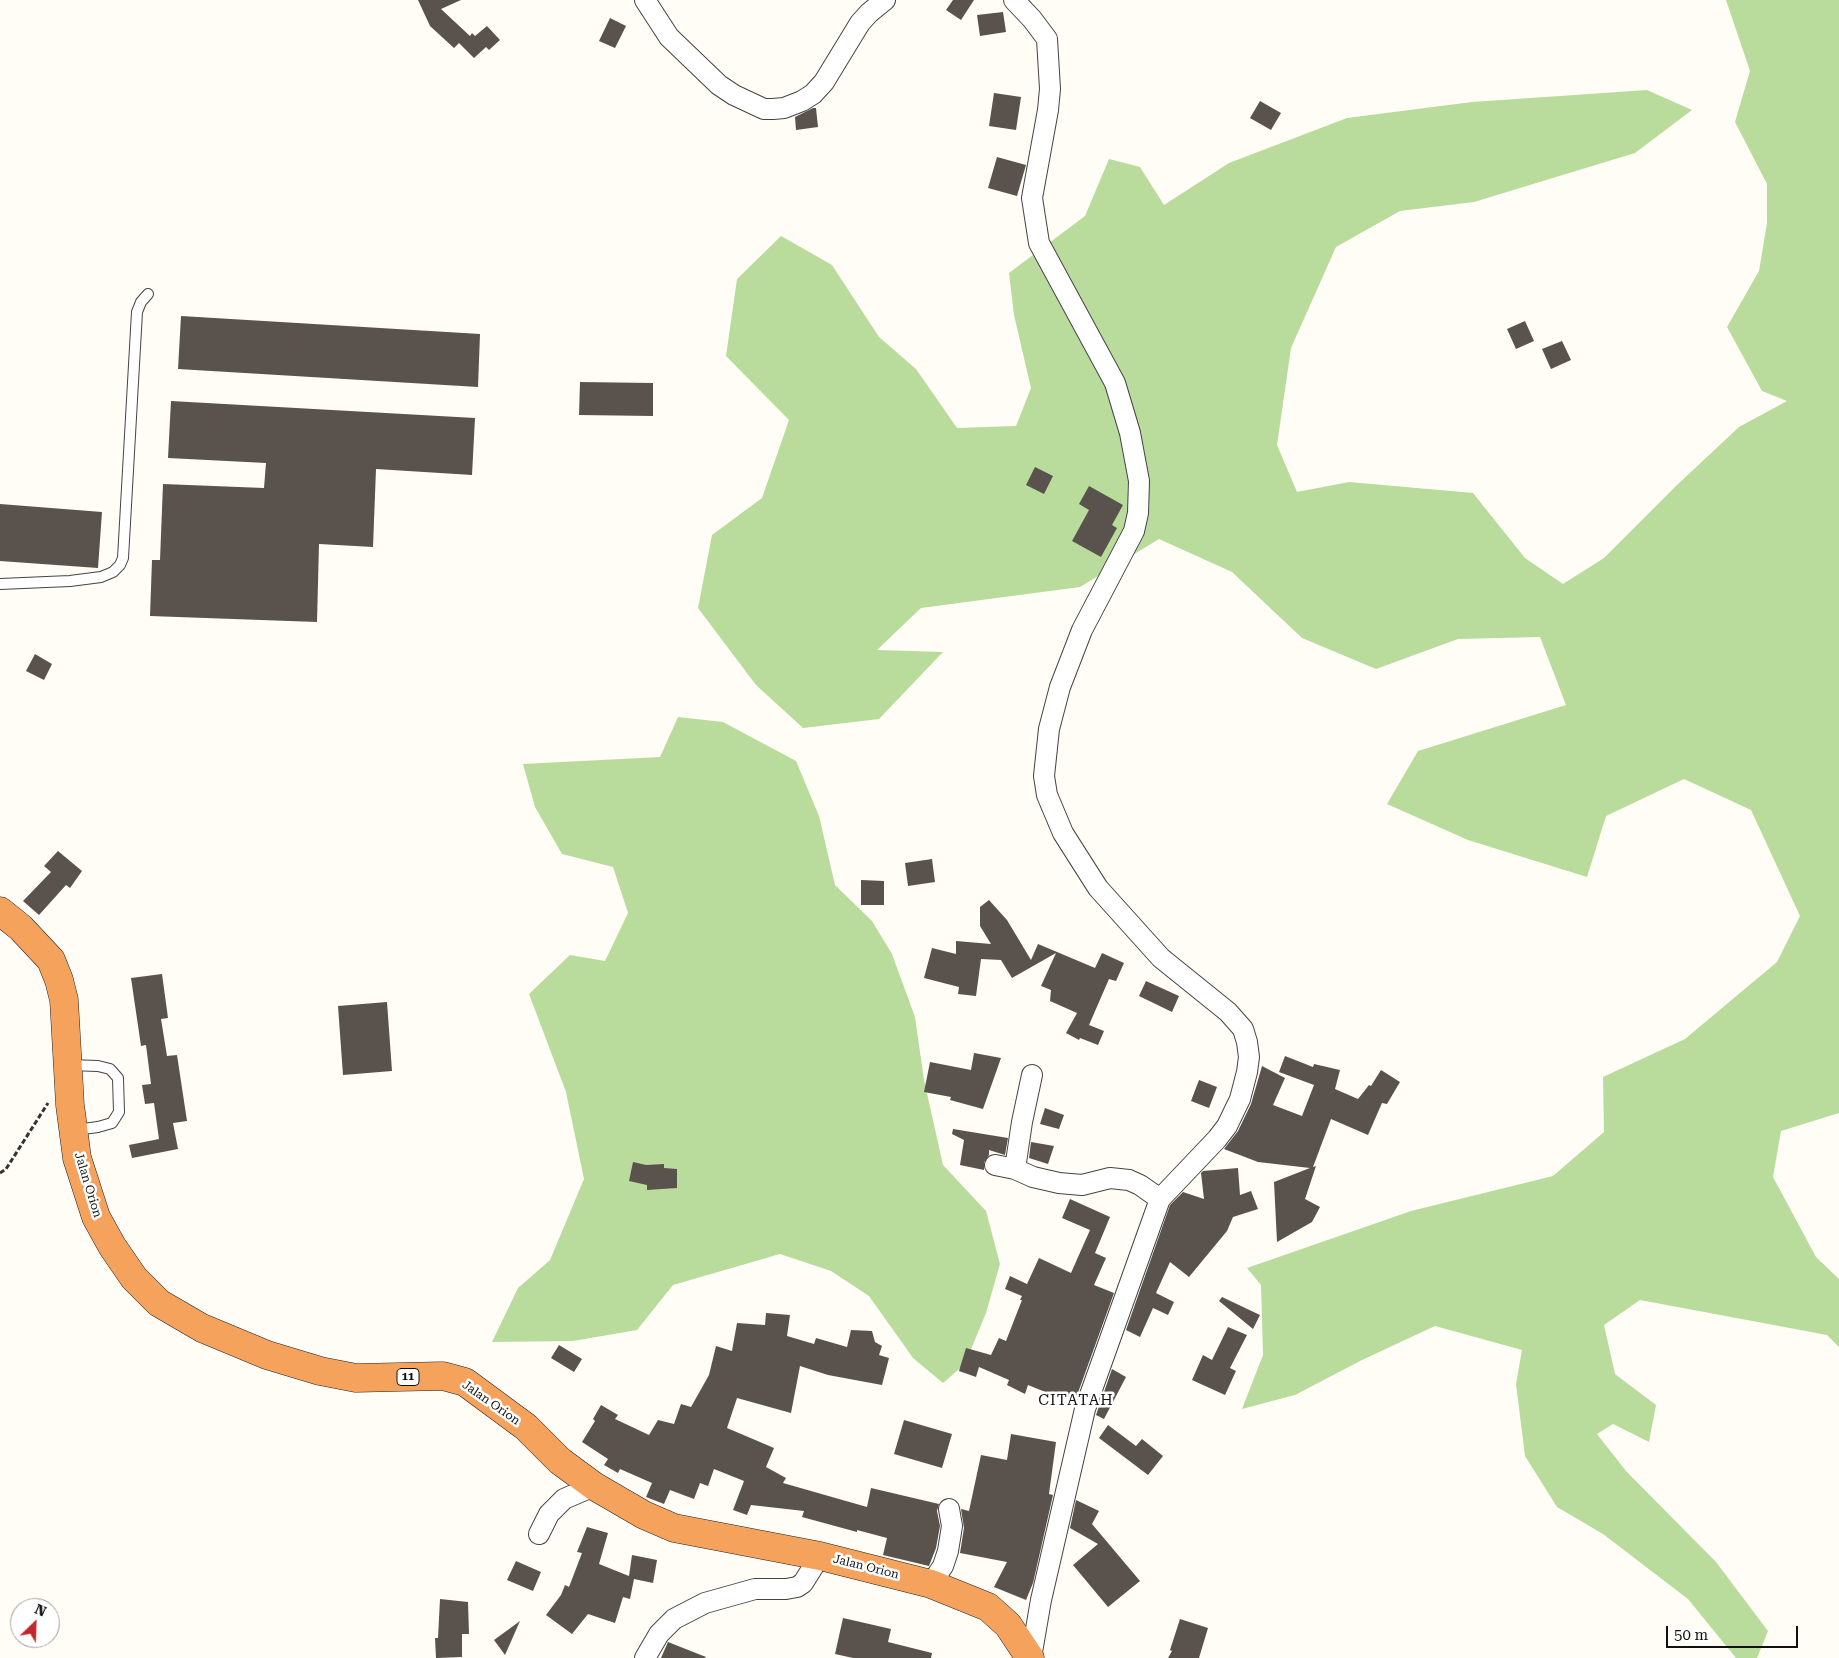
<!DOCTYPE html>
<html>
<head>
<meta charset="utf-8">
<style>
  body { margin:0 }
  #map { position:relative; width:1839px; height:1658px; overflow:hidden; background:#fffdf5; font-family:"Roboto Serif",serif }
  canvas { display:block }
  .north { position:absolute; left:10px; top:1598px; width:50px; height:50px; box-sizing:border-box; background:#fff; border:1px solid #a0a0a0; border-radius:50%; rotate:24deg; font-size:14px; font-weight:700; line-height:20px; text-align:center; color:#111 }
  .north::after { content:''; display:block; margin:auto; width:18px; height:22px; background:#c4262e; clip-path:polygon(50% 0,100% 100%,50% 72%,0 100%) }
  .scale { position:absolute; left:1666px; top:1626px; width:132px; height:22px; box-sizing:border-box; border:2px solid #111; border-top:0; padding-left:6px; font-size:15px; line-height:18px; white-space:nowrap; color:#111; -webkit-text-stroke:4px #fff; paint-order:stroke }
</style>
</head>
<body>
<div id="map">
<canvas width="1839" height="1658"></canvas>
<div class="north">N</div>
<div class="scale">50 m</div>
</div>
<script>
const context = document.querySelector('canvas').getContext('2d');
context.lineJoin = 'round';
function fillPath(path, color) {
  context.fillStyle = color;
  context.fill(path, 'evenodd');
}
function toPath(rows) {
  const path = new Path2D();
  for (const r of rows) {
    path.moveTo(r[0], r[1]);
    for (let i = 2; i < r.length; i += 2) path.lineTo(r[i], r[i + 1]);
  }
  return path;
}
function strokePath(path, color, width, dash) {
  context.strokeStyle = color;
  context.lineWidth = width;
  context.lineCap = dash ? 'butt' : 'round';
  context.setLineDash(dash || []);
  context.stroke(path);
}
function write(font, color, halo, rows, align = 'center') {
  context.font = font + ' "Roboto Serif",serif';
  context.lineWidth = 5;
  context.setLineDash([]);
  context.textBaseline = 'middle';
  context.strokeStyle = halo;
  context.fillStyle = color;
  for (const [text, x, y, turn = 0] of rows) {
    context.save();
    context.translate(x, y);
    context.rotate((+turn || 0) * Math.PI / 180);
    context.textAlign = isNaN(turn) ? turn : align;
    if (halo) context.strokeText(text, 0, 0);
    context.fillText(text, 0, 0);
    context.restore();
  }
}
fillPath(toPath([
  [1726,0,1839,0,1839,1113,1781,1131,1773,1177,1816,1257,1839,1279,1839,1347,1827,1335,1640,1300,1604,1325,1615,1374,1656,1405,1649,1442,1613,1424,1597,1434,1626,1471,1716,1562,1768,1631,1757,1658,1736,1658,1688,1599,1603,1534,1557,1507,1525,1456,1516,1384,1522,1350,1435,1326,1362,1360,1295,1395,1242,1409,1263,1355,1261,1285,1247,1268,1411,1211,1553,1176,1604,1132,1603,1077,1685,1039,1777,962,1800,916,1751,810,1684,779,1606,816,1587,877,1468,840,1387,804,1418,751,1566,705,1540,637,1458,639,1376,669,1302,638,1232,572,1159,539,1080,587,921,608,877,650,943,652,879,719,803,728,756,685,698,608,712,535,762,498,789,420,726,356,737,279,781,236,832,265,879,337,916,369,957,428,1016,426,1031,388,1014,315,1009,273,1085,216,1109,159,1140,167,1164,205,1229,163,1347,118,1472,102,1647,90,1692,110,1635,153,1474,202,1400,211,1336,247,1291,348,1277,445,1297,492,1349,482,1473,493,1525,558,1563,584,1604,558,1677,485,1739,427,1787,401,1762,391,1727,327,1759,271,1767,223,1767,184,1735,122,1750,71],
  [678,717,723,722,796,761,819,816,835,885,872,921,892,954,915,1017,924,1080,943,1165,986,1211,1000,1264,986,1313,965,1364,943,1383,913,1358,869,1296,831,1271,780,1254,673,1285,637,1330,573,1341,492,1342,518,1288,550,1260,584,1179,566,1092,529,994,570,955,605,961,628,913,613,867,562,854,535,807,523,764,660,757]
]), '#b9dc9c');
fillPath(toPath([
  [418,0,461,0,441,9,470,36,472,33,475,36,487,26,500,40,489,50,486,47,474,58,459,43,454,48,430,26],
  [953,0,974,0,961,20,946,10],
  [1003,12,1006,32,980,36,977,15],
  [610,18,626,26,615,48,599,41],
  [994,93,1021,97,1016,130,989,126],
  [1260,101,1281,113,1271,130,1250,118],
  [813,108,816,108,818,127,796,130,795,117],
  [997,157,1026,165,1017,196,988,188],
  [181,316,480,334,478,387,178,369],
  [1525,321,1534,341,1516,349,1507,329],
  [1562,341,1571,360,1551,369,1542,349],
  [580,382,653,383,653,416,579,415],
  [171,401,475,418,472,475,376,469,373,547,319,544,317,622,150,616,152,560,160,560,163,484,264,488,266,463,168,458],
  [1035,467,1053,476,1044,494,1026,485],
  [1089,486,1123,505,1112,525,1117,528,1101,557,1072,541,1089,510,1079,504],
  [0,504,102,512,98,568,0,561],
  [35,654,52,664,44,680,26,671],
  [58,851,82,871,70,888,66,885,39,915,23,901,51,872,44,866],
  [932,859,935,882,908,886,905,863],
  [861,880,884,881,884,905,861,905],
  [989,900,1007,920,1031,960,1038,944,1095,968,1102,953,1124,963,1116,981,1109,979,1089,1025,1104,1031,1098,1045,1080,1038,1079,1040,1066,1033,1077,1013,1050,1001,1051,990,1041,986,1056,953,1012,978,1001,960,981,959,976,996,958,994,959,987,924,978,932,948,956,954,956,941,991,944,980,926,980,907],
  [162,974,168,1018,161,1019,167,1056,177,1055,187,1121,173,1123,178,1149,132,1158,129,1145,159,1139,154,1103,145,1104,142,1085,151,1084,146,1045,141,1046,131,978],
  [1146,981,1179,996,1172,1012,1139,996],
  [387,1002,392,1071,343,1075,338,1006],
  [974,1053,1001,1058,983,1109,950,1100,951,1097,924,1092,930,1062,971,1070],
  [1285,1056,1313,1067,1314,1064,1340,1070,1335,1089,1358,1099,1369,1085,1371,1086,1381,1070,1400,1082,1387,1104,1382,1103,1368,1135,1331,1119,1313,1167,1316,1166,1305,1199,1320,1207,1312,1222,1277,1242,1274,1182,1310,1168,1258,1162,1224,1149,1238,1131,1251,1104,1262,1066,1285,1078,1273,1105,1302,1116,1314,1085,1279,1072],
  [1199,1080,1217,1087,1209,1108,1191,1101],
  [1045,1108,1064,1115,1059,1129,1040,1124],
  [953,1129,1008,1138,1005,1155,989,1150,989,1155,984,1162,984,1170,960,1165,964,1140,952,1134],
  [1031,1142,1054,1146,1048,1164,1029,1158],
  [633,1162,646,1165,664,1164,664,1168,677,1169,677,1188,647,1190,647,1185,629,1181],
  [1238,1168,1240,1195,1251,1191,1258,1209,1233,1217,1227,1231,1189,1277,1170,1262,1156,1293,1174,1302,1168,1315,1153,1308,1140,1337,1126,1330,1170,1205,1183,1192,1204,1199,1201,1173,1203,1171],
  [1070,1199,1110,1217,1095,1253,1106,1258,1094,1285,1114,1293,1075,1401,1070,1398,1060,1398,1028,1385,1025,1394,1007,1385,1009,1380,979,1367,976,1377,959,1371,966,1348,991,1355,999,1338,1006,1341,1022,1300,1020,1300,1022,1296,1005,1289,1010,1276,1027,1284,1039,1258,1071,1273,1090,1230,1062,1218],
  [1222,1297,1260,1315,1253,1329,1219,1301],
  [766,1313,790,1315,787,1336,814,1344,816,1338,847,1347,851,1330,872,1331,875,1342,882,1346,879,1355,889,1358,882,1385,828,1375,800,1366,791,1413,737,1398,727,1428,774,1448,766,1467,786,1478,783,1483,867,1507,871,1488,939,1504,937,1511,940,1526,936,1548,929,1566,883,1555,887,1538,857,1530,857,1532,802,1517,804,1511,751,1505,747,1515,733,1510,744,1481,714,1469,708,1486,700,1483,694,1499,670,1490,664,1504,646,1497,652,1483,620,1469,618,1473,604,1465,608,1459,582,1442,595,1421,593,1419,601,1405,618,1415,615,1419,649,1435,658,1420,674,1424,681,1404,691,1407,709,1375,716,1346,732,1351,737,1323,765,1325],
  [1228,1327,1247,1335,1230,1368,1236,1371,1225,1395,1192,1380,1203,1355,1212,1360],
  [559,1345,582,1359,574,1372,551,1358],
  [1112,1369,1126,1377,1104,1419,1096,1415],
  [904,1420,952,1434,942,1468,894,1454],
  [1108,1425,1136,1446,1142,1439,1163,1456,1148,1475,1099,1438],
  [1011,1434,1056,1442,1049,1494,1053,1495,1033,1583,1026,1600,994,1587,1007,1562,960,1553,964,1528,961,1509,969,1511,981,1455,1007,1460],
  [1076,1500,1099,1511,1092,1524,1140,1581,1108,1607,1073,1565,1098,1544,1070,1528],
  [587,1527,608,1533,599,1564,629,1576,632,1555,657,1560,653,1583,634,1579,630,1599,623,1597,615,1623,588,1614,572,1634,546,1615,561,1595,565,1585,569,1587,582,1553,577,1552],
  [516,1561,541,1572,533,1591,507,1580],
  [440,1599,468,1602,469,1634,462,1634,462,1657,436,1658,435,1638,438,1638],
  [843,1618,891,1629,888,1642,932,1653,931,1658,853,1658,835,1654],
  [1180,1619,1208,1628,1199,1658,1168,1658,1172,1651,1170,1650],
  [520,1621,505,1655,494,1640],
  [668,1642,706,1657,705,1658,661,1658]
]), '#5a524d');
const lane = toPath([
  [0,584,70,581,101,577,113,572,120,565,123,558,137,312,141,302,148,294],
  [69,1065,98,1066,110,1069,118,1078,119,1112,112,1123,98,1127,75,1130]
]);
const street = toPath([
  [645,0,669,37,719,85,734,95,764,109,773,109,784,108,802,101,813,94,824,82,860,23,869,13,885,0],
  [1014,0,1032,19,1047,39,1050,89,1048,110,1032,198,1039,243,1115,383,1130,433,1139,481,1138,513,1134,531,1082,630,1060,687,1049,729,1044,776,1047,795,1063,833,1098,888,1161,958,1228,1012,1243,1029,1247,1042,1249,1057,1247,1072,1240,1099,1227,1126,1217,1139,1160,1199,1085,1409,1041,1600,1031,1658],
  [995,1165,1015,1169,1033,1177,1059,1183,1082,1185,1110,1178,1129,1180,1140,1185,1160,1199],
  [1015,1169,1022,1122,1032,1075],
  [539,1534,549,1514,564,1499,594,1486],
  [931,1584,943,1566,948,1551,952,1526,949,1509],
  [645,1658,659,1634,674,1619,705,1603,755,1589,786,1589,797,1587,803,1583,820,1556]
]);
const highway = toPath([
  [0,911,21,928,51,960,59,980,64,1000,70,1105,77,1158,96,1217,112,1246,134,1278,159,1303,202,1328,267,1355,320,1371,356,1378,443,1376,465,1382,526,1427,560,1461,594,1486,644,1515,674,1528,820,1556,931,1584,988,1607,1008,1625,1030,1658]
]);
strokePath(lane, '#444', 12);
strokePath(street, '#444', 22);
strokePath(highway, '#222', 29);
strokePath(toPath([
  [0,1173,6,1169,48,1103]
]), '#333', 3, [5, 2.5]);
strokePath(lane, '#fff', 10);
strokePath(street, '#fff', 20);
strokePath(highway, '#f5a25d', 28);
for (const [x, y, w] of [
  [408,1377,22]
]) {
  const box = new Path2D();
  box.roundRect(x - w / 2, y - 8.5, w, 17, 4);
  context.fillStyle = '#fff';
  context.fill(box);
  strokePath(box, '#111', 1);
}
write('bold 11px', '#111', null, [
  ["11",408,1377]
]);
write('12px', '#111', '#fff', [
  ["Jalan Orion",88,1185,73],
  ["Jalan Orion",491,1403,35],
  ["Jalan Orion",866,1567,14]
]);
context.letterSpacing = '1px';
write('15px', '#111', '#fff', [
  ["CITATAH",1076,1401]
]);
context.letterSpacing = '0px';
</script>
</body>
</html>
